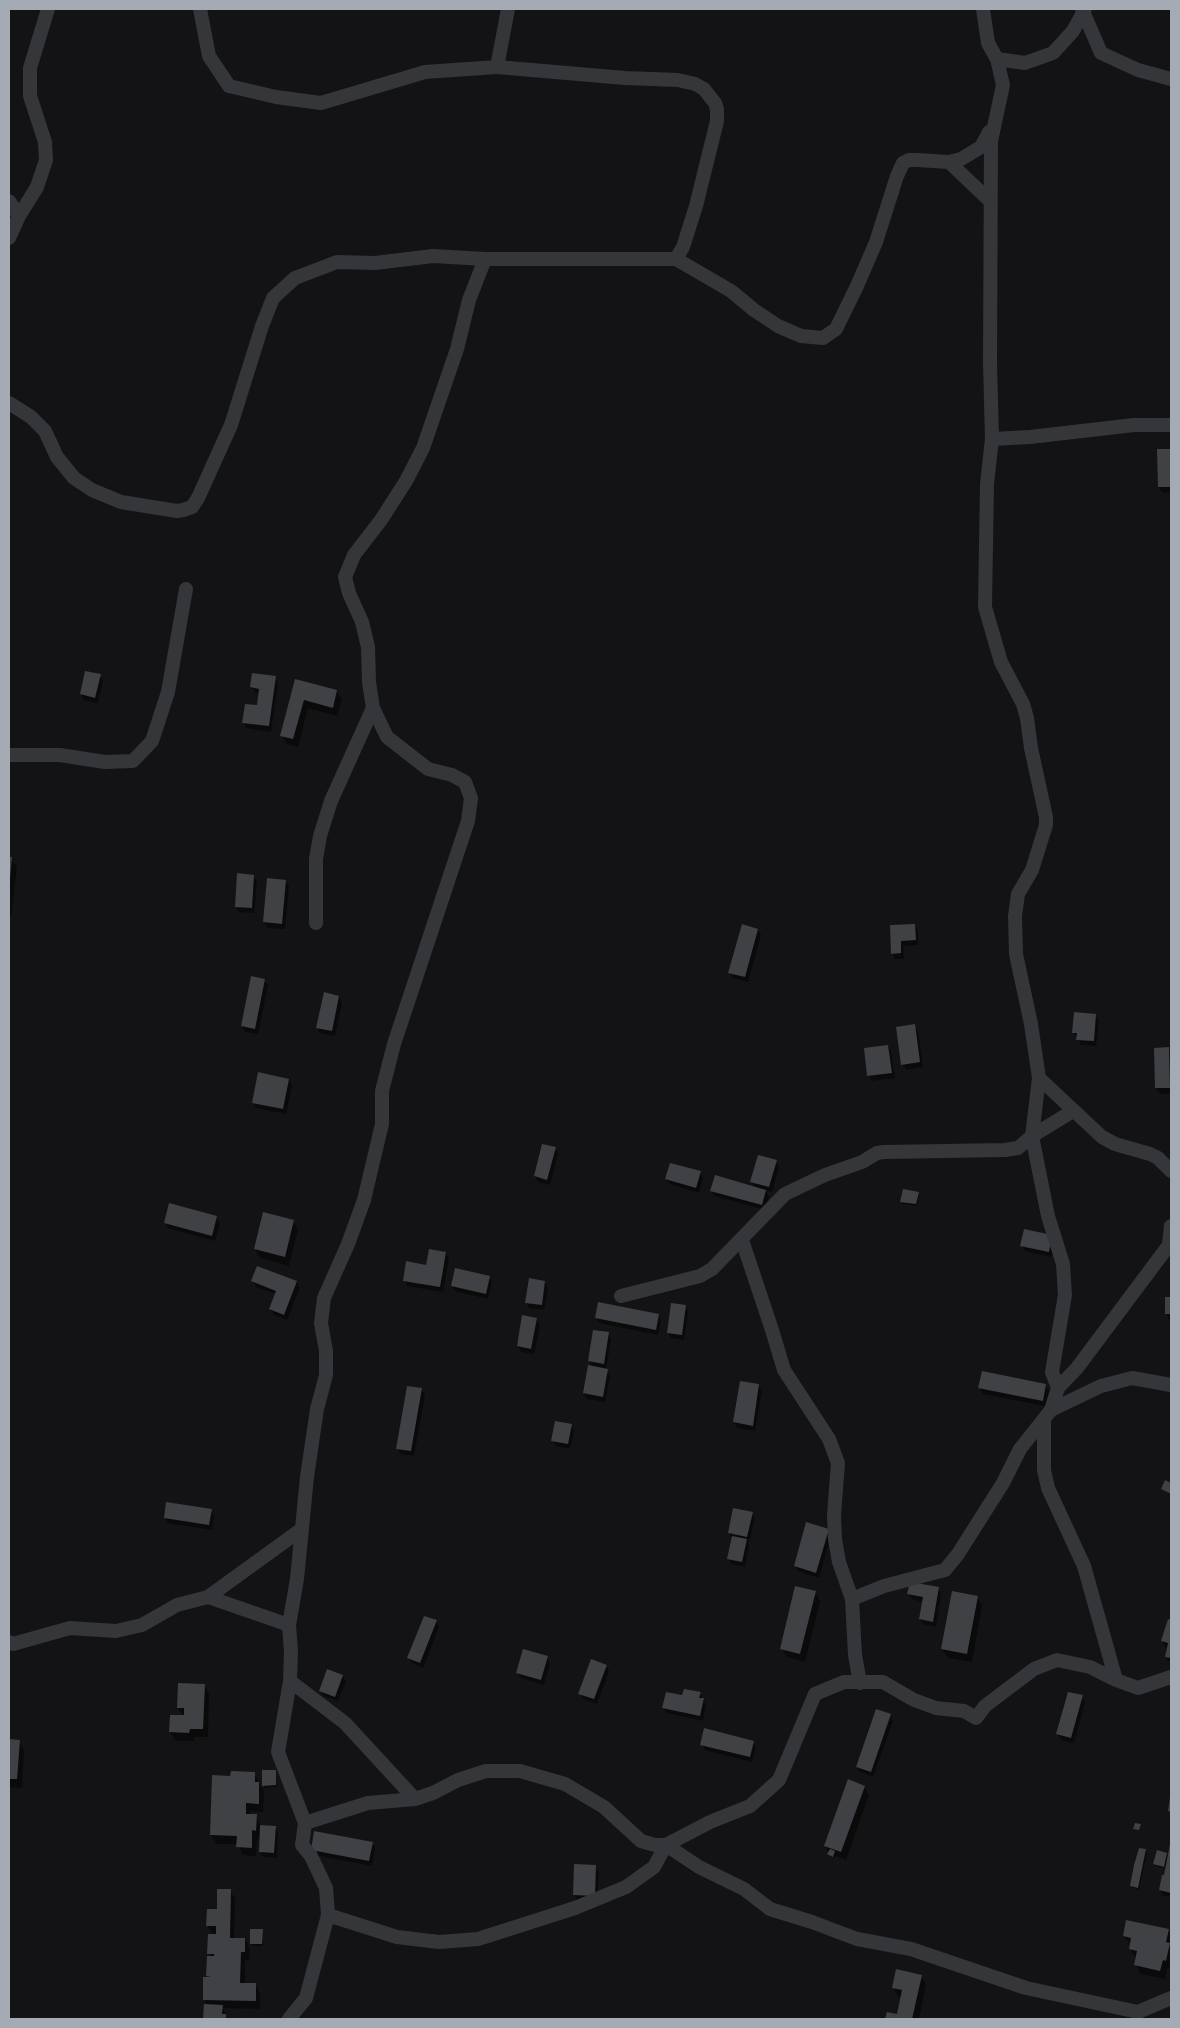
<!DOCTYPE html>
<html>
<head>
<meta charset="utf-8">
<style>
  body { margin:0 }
  #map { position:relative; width:1180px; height:2028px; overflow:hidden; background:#131315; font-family:"Public Sans",sans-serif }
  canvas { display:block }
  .frame { position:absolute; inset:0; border:10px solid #a5abb5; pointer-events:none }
</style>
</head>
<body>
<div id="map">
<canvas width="1180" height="2028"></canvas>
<div class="frame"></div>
</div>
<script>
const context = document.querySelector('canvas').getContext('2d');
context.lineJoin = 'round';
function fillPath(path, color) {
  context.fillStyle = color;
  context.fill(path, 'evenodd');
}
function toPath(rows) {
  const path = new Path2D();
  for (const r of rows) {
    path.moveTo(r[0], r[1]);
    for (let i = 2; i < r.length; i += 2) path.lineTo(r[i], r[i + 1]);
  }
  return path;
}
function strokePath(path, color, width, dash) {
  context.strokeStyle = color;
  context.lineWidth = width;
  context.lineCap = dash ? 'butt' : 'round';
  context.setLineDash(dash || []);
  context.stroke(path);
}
fillPath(toPath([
  [1158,450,1171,450,1171,492,1163,493,1159,487],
  [100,675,103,681,98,703,84,700,81,694],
  [275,677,278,683,271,732,246,728,243,722,258,707,260,693,255,692,251,687],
  [296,681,337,692,342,700,337,716,308,708,298,747,287,744,282,736],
  [9,858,11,859,17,867,11,917,9,917],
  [253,876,257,881,254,913,239,912,236,906],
  [286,881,289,886,285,929,267,928,264,922],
  [915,925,918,931,918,945,903,946,904,959,895,959,892,953,891,926],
  [758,930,761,935,748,982,733,978,730,973],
  [264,980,268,985,258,1034,245,1032,242,1026],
  [339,997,342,1003,335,1036,320,1033,317,1028],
  [1095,1015,1099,1021,1096,1046,1081,1045,1074,1033],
  [914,1026,918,1031,923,1067,906,1070,903,1064],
  [888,1046,891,1052,895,1078,872,1081,869,1076,865,1049],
  [1168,1049,1171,1054,1171,1093,1160,1094,1156,1088],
  [289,1080,292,1085,286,1114,256,1108,253,1103],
  [555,1148,558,1154,550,1185,538,1182,535,1176],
  [776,1161,779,1167,772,1192,765,1190,769,1196,765,1210,715,1196,712,1191,755,1188,752,1182],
  [700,1172,703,1178,699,1193,670,1184,666,1179],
  [918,1193,919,1195,917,1206,903,1204,902,1201],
  [216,1218,220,1223,215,1241,168,1228,165,1222],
  [293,1221,298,1230,289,1266,260,1258,255,1249],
  [1055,1241,1051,1257,1025,1251,1022,1245],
  [446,1253,449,1259,443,1292,407,1286,404,1280],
  [489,1277,492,1282,488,1299,455,1291,452,1286],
  [253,1281,297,1282,300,1288,287,1320,274,1315,270,1309,276,1294,256,1287],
  [545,1282,548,1288,544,1310,529,1308,526,1302],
  [1167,1298,1171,1298,1171,1322,1166,1314],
  [685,1307,688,1312,684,1340,671,1338,668,1333],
  [658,1315,661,1321,658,1335,599,1323,596,1318],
  [536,1319,540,1325,534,1354,521,1352,518,1346],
  [608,1334,611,1339,606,1370,610,1376,605,1402,587,1399,584,1393,593,1368,590,1361],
  [741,1382,758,1385,762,1391,755,1431,737,1428,734,1422],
  [1045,1386,1049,1391,1045,1406,983,1394,980,1388],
  [422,1390,425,1395,414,1456,400,1454,397,1448],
  [571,1425,574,1431,570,1449,556,1446,553,1441],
  [1171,1482,1171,1495,1162,1489],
  [211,1510,214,1516,212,1530,168,1523,165,1518],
  [752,1513,755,1518,749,1542,747,1542,749,1545,745,1567,731,1564,728,1558,732,1538,729,1533],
  [828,1530,831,1535,819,1578,798,1571,795,1566],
  [938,1588,941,1594,936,1627,923,1624,920,1619,923,1602,912,1599,909,1594],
  [815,1592,820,1601,805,1662,787,1657,782,1649],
  [977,1597,982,1605,972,1662,948,1658,942,1649],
  [1169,1620,1171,1621,1171,1665,1166,1657,1167,1650,1162,1641],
  [436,1621,439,1627,423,1668,412,1663,408,1658],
  [547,1657,550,1663,544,1685,521,1678,518,1673],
  [606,1666,609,1671,597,1704,583,1699,580,1693],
  [343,1676,346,1682,338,1701,324,1696,320,1690],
  [204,1685,209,1694,208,1737,194,1737,194,1741,176,1741,170,1732,183,1716,178,1708],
  [700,1693,706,1705,703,1721,667,1713,663,1708,683,1696],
  [1082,1697,1085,1702,1074,1743,1061,1740,1058,1734],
  [890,1715,893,1721,873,1777,860,1772,857,1767],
  [9,1741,19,1741,24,1750,22,1788,9,1787],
  [753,1742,756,1748,752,1762,705,1750,702,1744],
  [275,1771,277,1787,265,1788,263,1785],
  [254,1773,264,1792,263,1812,250,1811,250,1815,256,1815,261,1826,275,1827,278,1833,277,1858,263,1857,260,1852,261,1839,257,1839,256,1856,243,1855,238,1844,216,1844,211,1835,232,1778],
  [864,1787,869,1795,846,1860,835,1856,834,1858,830,1857,825,1845],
  [372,1843,375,1848,372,1866,315,1855,312,1850],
  [1171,1846,1171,1897,1163,1896,1160,1890,1167,1869,1156,1866,1155,1864,1167,1854,1169,1858],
  [1145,1850,1147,1853,1139,1890,1133,1888,1131,1886],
  [595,1867,599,1872,597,1901,577,1900,574,1895],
  [230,1890,235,1899,234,1939,245,1939,250,1948,249,1961,245,1960,245,1984,255,1984,260,1993,260,2009,223,2008,227,2019,204,2019,205,2006,208,2006,204,1999,211,1957,209,1953,213,1935,208,1926],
  [1168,1930,1171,1935,1171,1969,1167,1968,1165,1979,1141,1974,1136,1965,1137,1958,1135,1957,1130,1949,1131,1945,1124,1936],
  [262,1931,263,1946,253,1946,251,1944],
  [921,1976,926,1984,919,2019,887,2019,888,2013,898,2016,902,1997,898,1996,893,1988]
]), '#0007');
fillPath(toPath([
  [1157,449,1171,449,1171,487,1158,487],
  [85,671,101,674,95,698,80,694],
  [252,673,276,676,269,726,242,723,245,704,257,705,259,689,250,687],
  [295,679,337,690,333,708,304,700,293,739,280,736],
  [9,857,12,857,10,879,9,879],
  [237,873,254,875,252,908,235,907],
  [267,878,286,880,282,924,263,922],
  [742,924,758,929,745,977,728,973],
  [915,924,916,940,901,941,901,953,891,954,890,925],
  [251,976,265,979,255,1029,241,1026],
  [324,992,339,996,332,1031,316,1028],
  [1074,1012,1096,1014,1094,1041,1076,1040,1077,1033,1072,1033],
  [915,1024,920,1062,901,1065,896,1027],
  [888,1045,892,1073,867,1076,864,1048],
  [1169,1047,1170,1088,1155,1088,1154,1048],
  [258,1072,289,1079,283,1109,252,1103],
  [542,1144,556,1147,547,1180,534,1176],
  [758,1155,777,1160,769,1187,750,1182],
  [670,1163,701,1171,696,1188,665,1179],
  [715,1175,766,1190,762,1205,710,1191],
  [903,1189,919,1192,916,1204,900,1202],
  [169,1203,217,1216,212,1236,164,1223],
  [263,1212,294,1220,285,1257,254,1249],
  [1024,1229,1052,1235,1049,1252,1020,1246],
  [429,1249,446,1252,440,1287,403,1281,406,1261,426,1265],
  [257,1266,297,1281,284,1315,269,1309,276,1291,251,1281],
  [455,1268,490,1276,486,1294,451,1286],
  [529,1278,545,1281,542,1305,525,1303],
  [1165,1297,1171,1297,1171,1314,1165,1314],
  [598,1302,659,1314,656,1330,595,1318],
  [671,1303,686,1305,682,1335,667,1333],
  [522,1315,537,1318,531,1349,517,1346],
  [593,1330,609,1332,604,1364,588,1361],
  [588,1365,608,1369,603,1397,583,1393],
  [982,1371,1046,1384,1043,1401,978,1388],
  [740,1381,759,1384,753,1426,733,1422],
  [407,1386,422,1388,411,1451,396,1449],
  [555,1421,572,1424,568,1444,551,1441],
  [1165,1480,1171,1483,1171,1494,1161,1489],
  [166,1502,212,1509,209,1525,164,1518],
  [733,1508,753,1512,747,1537,728,1533],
  [806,1522,829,1529,816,1573,794,1566],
  [732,1536,747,1539,742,1562,727,1559],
  [910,1582,939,1587,933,1622,919,1619,923,1597,907,1594],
  [795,1586,816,1591,800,1654,780,1649],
  [952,1591,978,1596,967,1654,941,1649],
  [424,1616,437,1620,420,1663,407,1658],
  [1168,1619,1171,1620,1171,1658,1165,1657,1168,1643,1161,1641],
  [523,1649,548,1656,541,1680,516,1673],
  [591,1659,607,1665,594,1699,578,1694],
  [327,1669,343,1675,335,1697,319,1691],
  [178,1683,205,1684,203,1729,190,1729,189,1733,169,1732,170,1715,184,1715,184,1708,177,1708],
  [684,1689,701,1692,699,1698,704,1698,700,1716,662,1708,666,1692,682,1695],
  [1068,1692,1083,1695,1071,1738,1056,1734],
  [876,1709,891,1714,871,1772,856,1767],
  [704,1728,754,1741,750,1757,700,1745],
  [9,1739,20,1740,17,1779,9,1779],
  [262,1770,276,1770,276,1785,262,1786],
  [231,1771,255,1772,255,1782,259,1782,259,1804,246,1803,246,1814,257,1814,256,1831,252,1830,252,1848,236,1847,237,1836,210,1835,212,1775,230,1776],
  [848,1779,865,1786,841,1852,824,1846],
  [1170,1797,1171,1797,1171,1812,1168,1811],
  [1135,1823,1141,1824,1139,1830,1133,1829],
  [260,1825,276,1826,274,1853,259,1852],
  [314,1831,373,1842,369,1861,311,1850],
  [1170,1844,1171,1844,1171,1893,1159,1890,1162,1875,1164,1875],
  [1139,1848,1146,1849,1138,1888,1130,1886,1134,1865],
  [830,1849,835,1851,833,1857,827,1854],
  [1157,1850,1167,1853,1164,1867,1153,1864],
  [574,1864,596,1865,595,1896,573,1895],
  [217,1889,231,1889,230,1938,245,1938,245,1952,241,1952,240,1983,256,1983,256,2001,203,2000,203,1977,211,1977,206,1976,207,1956,214,1956,214,1954,207,1954,208,1934,216,1934,216,1926,206,1926,207,1909,217,1909],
  [1126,1920,1169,1929,1166,1942,1170,1943,1166,1961,1163,1960,1160,1971,1134,1965,1137,1951,1129,1949,1131,1938,1123,1936],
  [250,1929,263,1929,262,1944,250,1944],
  [896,1969,922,1975,912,2019,885,2019,887,2012,897,2014,902,1990,892,1988],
  [204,2004,223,2005,222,2014,226,2014,226,2019,203,2019]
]), '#3f4145');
strokePath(toPath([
  [1082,9,1101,53,1138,70,1171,79],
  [997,59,1025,63,1053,53,1073,31,1085,9],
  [497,67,508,9],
  [949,162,961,159,981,147,989,132],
  [9,201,19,216],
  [9,238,19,216,37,187,46,160,45,142,30,96,30,68,48,9],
  [676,259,731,291,754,310,778,326,801,336,823,338,836,329,857,286,876,242,897,176,903,163,909,160,917,160,949,162,989,200],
  [9,403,31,417,45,431,57,457,74,478,92,490,121,502,177,511,183,510,192,507,198,498,231,425,262,326,273,298,295,278,337,262,375,263,433,256,485,259,676,259,683,247,696,206,717,121,717,109,715,103,704,89,695,84,678,80,625,78,497,67,425,72,321,103,276,97,229,86,209,56,200,9],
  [992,439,1030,437,1134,425,1171,425],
  [9,755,60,755,105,762,133,761,152,741,168,692,186,589],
  [316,923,316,859,320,836,331,801,373,708],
  [1039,1078,1102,1137,1115,1144,1150,1154,1158,1158,1171,1171],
  [742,1240,772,1330,784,1370,829,1439,838,1463,834,1515,835,1539,839,1562,852,1599,855,1655,860,1683],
  [621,1296,700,1276,712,1269,785,1194,825,1175,862,1162,877,1153,884,1152,1005,1150,1018,1148,1032,1136,1073,1111],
  [1058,1388,1077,1368,1169,1245,1171,1226],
  [1051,1410,1101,1386,1132,1378,1171,1385],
  [1044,1419,1044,1470,1048,1488,1084,1566,1116,1680],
  [208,1597,289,1625],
  [852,1599,884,1586,945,1570,958,1554,1003,1483,1020,1449,1051,1410,1058,1388,1052,1372,1065,1295,1063,1264,1048,1216,1032,1136,1039,1078,1031,1024,1016,954,1015,916,1018,894,1032,870,1046,825,1046,817,1031,748,1027,718,1023,704,1001,662,985,607,987,484,992,439,990,363,991,141,1003,85,997,59,988,43,983,9],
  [9,1642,13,1644,70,1628,116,1631,142,1625,177,1605,208,1597,302,1529],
  [290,1681,345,1723,415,1799],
  [305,1823,368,1803,415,1799,433,1793,458,1780,486,1771,520,1771,565,1784,604,1807,641,1841,655,1845,666,1845,710,1822,750,1806,779,1780,815,1694,844,1682,883,1682,914,1700,936,1708,964,1711,976,1718,985,1706,1034,1669,1057,1660,1090,1667,1116,1680,1138,1688,1171,1677],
  [328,1915,397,1937,439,1942,478,1939,575,1908,626,1887,654,1867,666,1845,699,1867,744,1889,770,1909,812,1922,857,1939,911,1949,1026,1988,1138,2012,1171,1998],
  [289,2019,306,1998,328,1915,326,1888,311,1856,302,1845,305,1823,278,1752,290,1681,291,1652,289,1625,297,1579,307,1477,317,1409,326,1375,326,1351,321,1323,324,1298,348,1244,364,1200,382,1124,382,1091,394,1044,468,821,471,798,465,782,452,775,428,769,387,737,373,708,369,682,368,647,362,622,349,593,345,577,354,555,381,520,406,481,423,448,457,349,469,300,485,259]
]), '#343639', 14);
</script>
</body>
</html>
